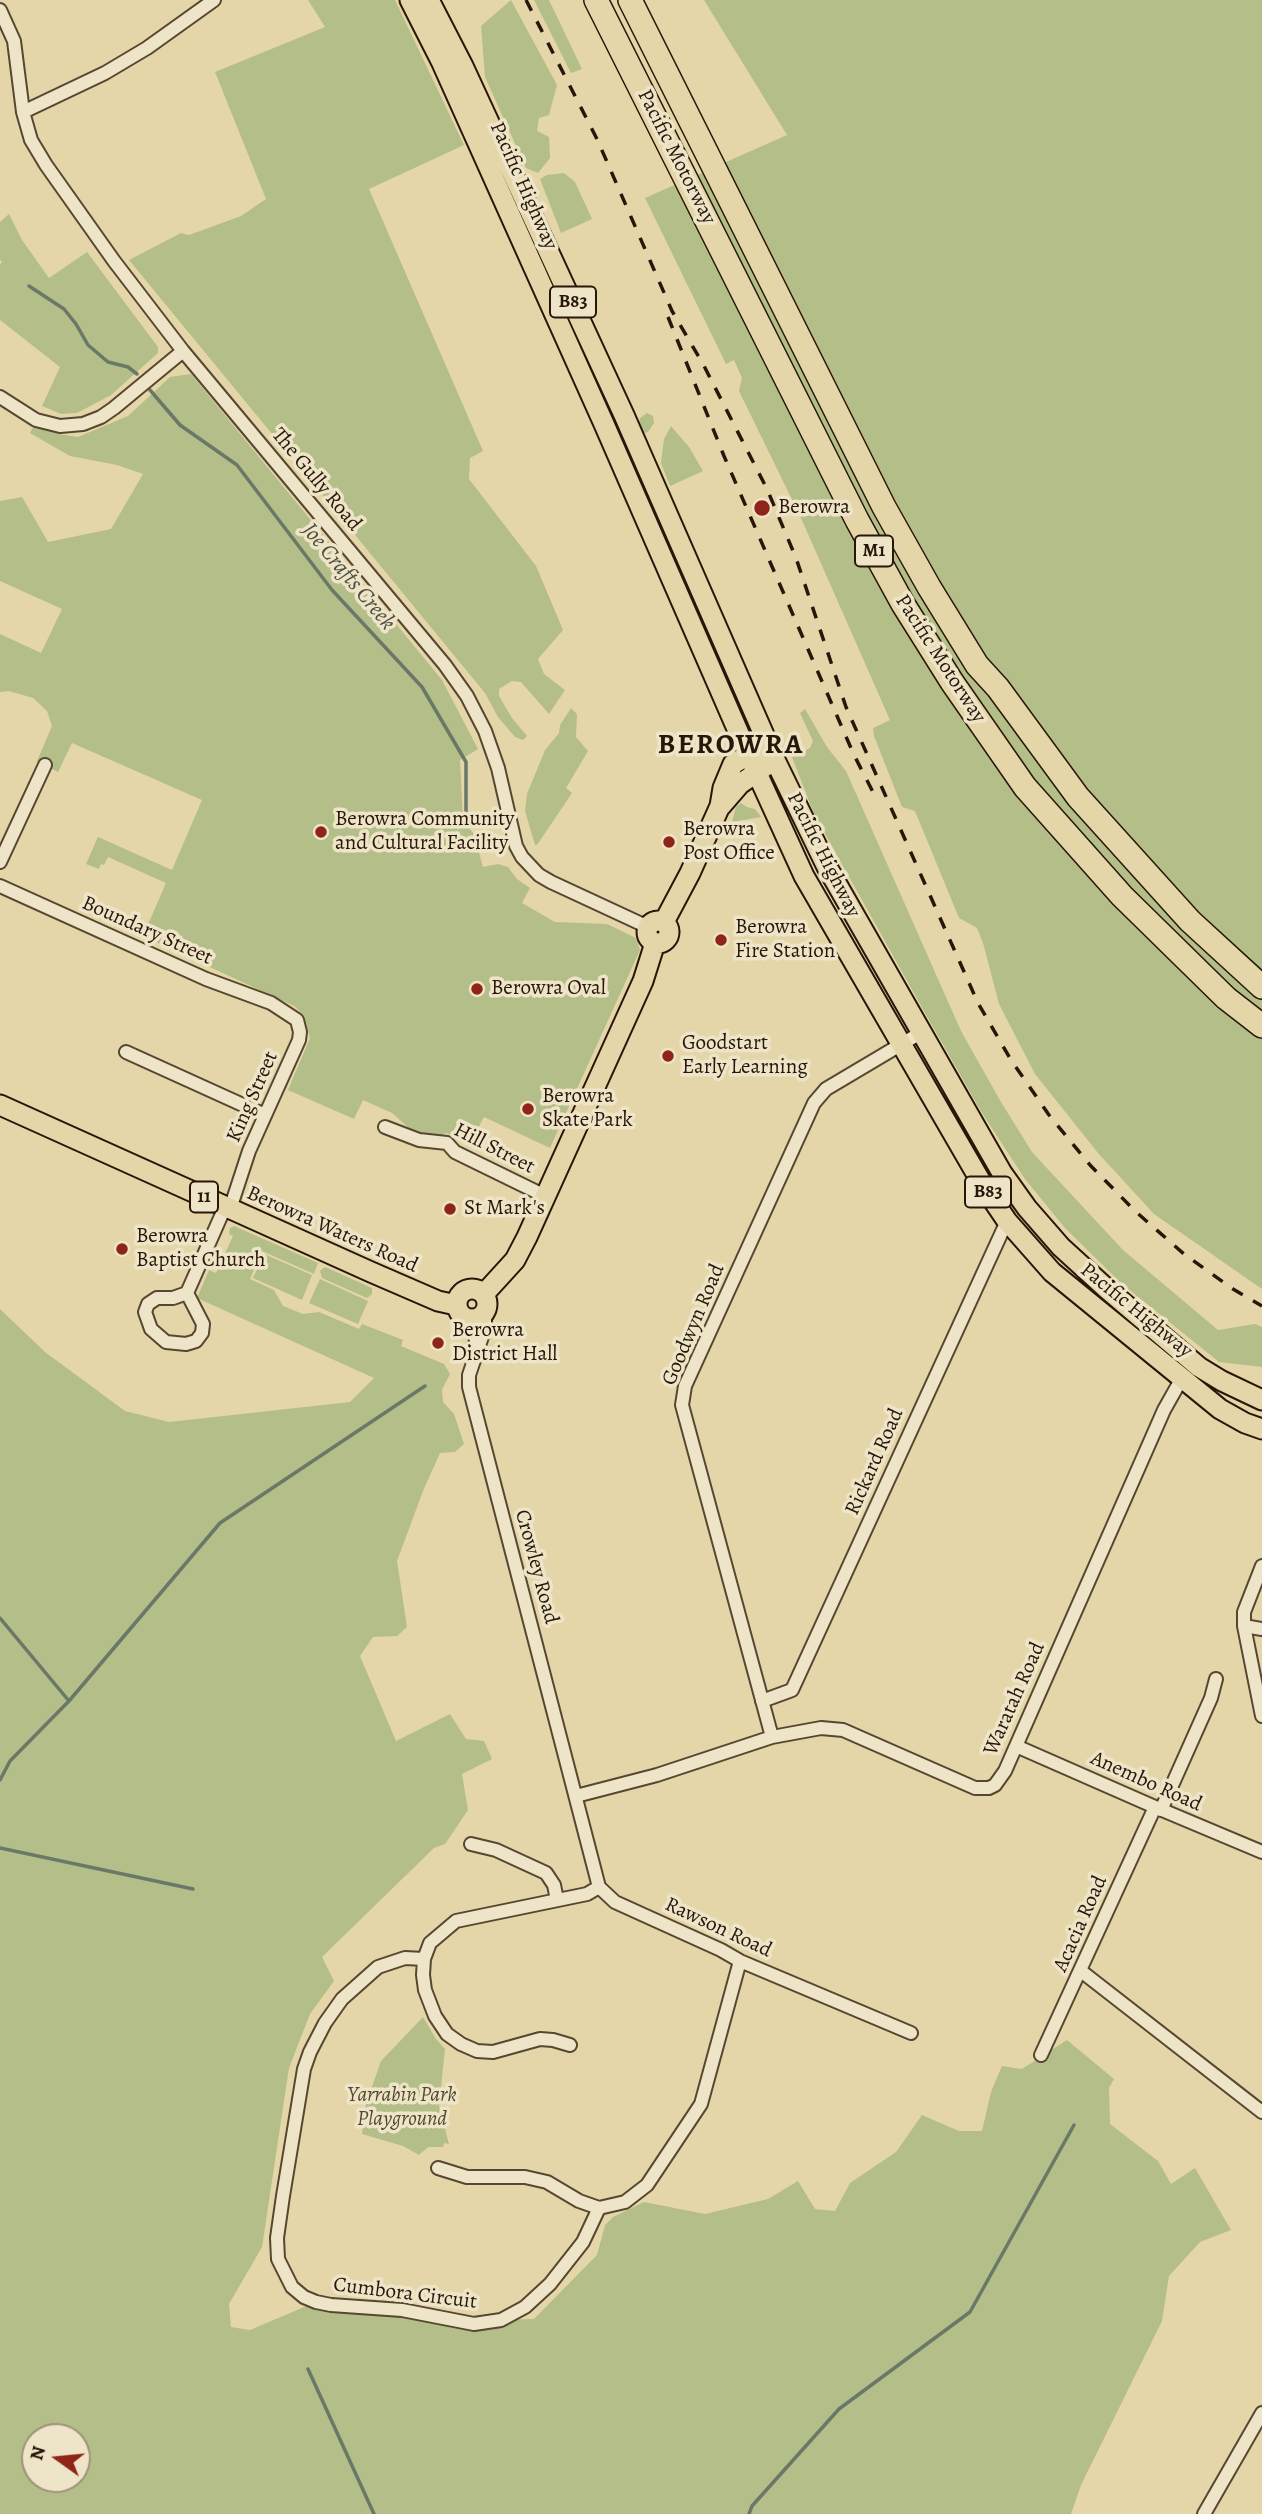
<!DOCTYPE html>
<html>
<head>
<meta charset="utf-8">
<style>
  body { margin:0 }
  #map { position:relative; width:1262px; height:2514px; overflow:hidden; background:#e5d6a9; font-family:Alegreya,serif }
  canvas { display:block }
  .north { position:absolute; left:21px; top:2423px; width:70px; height:70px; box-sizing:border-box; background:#eee4c7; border:2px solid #9f927b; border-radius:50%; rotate:285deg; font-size:19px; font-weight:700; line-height:28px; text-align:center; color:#281709 }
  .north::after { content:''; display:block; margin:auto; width:24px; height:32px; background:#8f2418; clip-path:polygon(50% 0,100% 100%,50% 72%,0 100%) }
</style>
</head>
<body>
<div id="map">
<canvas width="1262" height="2514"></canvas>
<div class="north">N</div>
</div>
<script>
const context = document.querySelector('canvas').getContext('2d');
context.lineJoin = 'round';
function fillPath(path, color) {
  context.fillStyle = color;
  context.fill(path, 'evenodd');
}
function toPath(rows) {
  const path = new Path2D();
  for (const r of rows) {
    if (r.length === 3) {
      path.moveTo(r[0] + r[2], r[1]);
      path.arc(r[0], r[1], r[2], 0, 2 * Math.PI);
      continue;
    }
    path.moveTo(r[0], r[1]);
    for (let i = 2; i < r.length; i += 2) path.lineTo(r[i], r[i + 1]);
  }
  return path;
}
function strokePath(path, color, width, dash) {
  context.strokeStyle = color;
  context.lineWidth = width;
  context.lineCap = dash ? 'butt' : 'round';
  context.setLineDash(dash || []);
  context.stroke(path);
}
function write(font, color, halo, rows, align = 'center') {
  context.font = font + ' Alegreya,serif';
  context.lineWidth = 7;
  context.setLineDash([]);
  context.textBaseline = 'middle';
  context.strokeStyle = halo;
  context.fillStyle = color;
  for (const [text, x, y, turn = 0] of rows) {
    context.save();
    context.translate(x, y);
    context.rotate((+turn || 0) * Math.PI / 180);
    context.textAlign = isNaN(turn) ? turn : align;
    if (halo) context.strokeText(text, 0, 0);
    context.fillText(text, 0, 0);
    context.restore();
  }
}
fillPath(toPath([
  [308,0,395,0,464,145,369,189,483,451,470,458,469,479,536,566,563,630,538,659,544,674,565,690,549,714,521,682,512,681,499,689,499,696,512,718,527,736,523,740,515,737,498,717,485,693,129,260,181,233,189,235,241,216,266,199,215,72,325,27],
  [511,0,557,85,549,115,539,118,537,131,549,137,550,158,538,173,526,168,485,77,481,26],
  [534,0,549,0,582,69,571,73],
  [704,0,1262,0,1262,1289,1154,1214,1098,1153,1035,1074,999,1004,983,943,977,928,959,918,915,811,902,807,874,736,873,728,890,720,801,518,739,391,742,378,734,360,726,364,645,198,787,135],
  [564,173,575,182,592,219,561,233,540,179,547,175],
  [9,214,22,240,49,278,87,252,158,347,158,353,111,395,77,413,61,414,42,406,60,367,0,320,0,265,2,262,0,260,0,222],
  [191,374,442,680,478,749,460,760,463,821,474,834,483,867,498,864,508,867,517,879,530,888,522,903,555,922,607,924,636,938,640,950,550,1148,484,1117,470,1143,446,1133,435,1139,418,1136,392,1113,363,1100,354,1119,288,1090,310,1038,304,1015,294,1006,143,936,166,883,108,857,104,865,101,864,99,869,86,864,98,837,172,870,202,800,72,743,58,772,37,761,52,726,47,711,33,698,9,691,0,692,0,634,41,653,62,609,0,581,0,501,22,497,48,542,111,529,143,474,117,465,70,456,30,433,34,425,59,434,78,437,128,416,170,377],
  [647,413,653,416,654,423,648,432,642,434,639,422,640,418],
  [671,426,689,447,703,471,670,486,661,463,664,439],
  [571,708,577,714,576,737,588,751,566,788,572,793,537,845,535,845,525,811,527,794,545,750,559,733,560,725],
  [805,709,827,747,846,771,961,1031,1001,1102,1032,1152,1123,1250,1218,1330,1255,1324,1262,1327,1262,1367,1219,1362,1121,1283,1065,1228,1025,1179,982,1113,925,1013,814,814,792,757,810,748,813,741,800,713],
  [741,803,747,807,755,809,761,817,732,822,736,807],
  [234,1226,318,1263,314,1274,262,1251,250,1279,274,1290,283,1306,303,1314,319,1312,359,1329,362,1324,403,1340,401,1346,444,1364,450,1374,442,1390,443,1402,454,1414,464,1444,455,1452,440,1453,423,1491,397,1561,407,1627,397,1636,373,1637,360,1656,396,1741,450,1714,466,1739,484,1741,492,1759,462,1774,468,1810,445,1844,434,1848,322,1957,334,1981,310,2014,289,2068,262,2247,229,2304,231,2327,250,2330,316,2302,501,2320,534,2319,597,2255,605,2225,613,2217,644,2202,705,2214,768,2199,798,2181,815,2209,835,2211,850,2183,896,2152,922,2115,959,2131,982,2131,991,2092,1002,2066,1022,2069,1067,2040,1114,2079,1109,2088,1110,2124,1158,2161,1171,2184,1195,2168,1231,2230,1200,2242,1169,2276,1162,2321,1081,2485,1071,2514,0,2514,0,1309,45,1352,125,1411,169,1422,350,1402,374,1378,197,1298,209,1270,216,1273,233,1236,229,1234,230,1228],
  [35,2437,77,2437,77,2479,35,2479],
  [264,1254,312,1275,302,1300,253,1278],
  [325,1267,372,1288,372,1294,367,1298,322,1278,320,1271],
  [320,1279,368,1301,358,1324,309,1303],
  [423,2017,436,2039,445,2049,439,2106,449,2144,444,2143,443,2147,428,2147,419,2155,403,2146,362,2134,366,2104,381,2061]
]), '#b3be89');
strokePath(toPath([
  [29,286,64,309,76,324,88,345,108,362,128,367,137,374],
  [150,390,180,425,237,465,332,590,422,687,466,762,466,817],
  [0,1618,69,1701],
  [0,1780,10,1761,69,1701,220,1523,425,1386],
  [0,1848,193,1889],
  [308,2369,374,2514],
  [749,2514,752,2506,839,2409,970,2312,1074,2125]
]), '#6a7868', 3.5);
const street = toPath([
  [0,10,14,41,23,112,31,140,46,165,114,261,183,351,445,665,467,696,485,731,498,768,516,846,522,857,539,875,551,882,648,927],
  [23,112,105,73,147,48,214,0],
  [0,397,36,420,60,426,83,424,101,417,114,408,183,351],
  [0,862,45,765],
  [0,886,206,979,271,1003,297,1020,300,1032,299,1040,249,1151,230,1209],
  [126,1052,265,1115],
  [385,1127,419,1140,447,1143,455,1152,545,1196],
  [187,1293,203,1324,202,1333,196,1341,186,1344,166,1342,151,1329,145,1312,148,1304,157,1298,173,1298,187,1293,225,1207],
  [485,1313,485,1328,469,1375,469,1387,599,1887,615,1902,721,1950,740,1961,911,2033],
  [470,1320,475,1329,476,1344],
  [1262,1566,1244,1612,1244,1626,1262,1716],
  [1244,1626,1262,1629],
  [762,1701,792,1690,1007,1221],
  [772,1737,682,1405,685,1386,814,1103,826,1089,922,1032],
  [1016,1746,1155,1807,1262,1852],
  [576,1796,657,1775,772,1737,821,1728,843,1730,975,1788,989,1788,995,1785,1005,1771,1164,1410,1182,1378],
  [1161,1810,1211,1698,1216,1679],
  [471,1844,496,1850,546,1873,554,1885,557,1900],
  [424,1959,405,1958,378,1967,342,1999,325,2023,310,2052,304,2069,283,2196,277,2238,278,2259,292,2287,304,2297,316,2302,331,2305,402,2310,474,2324,501,2320,525,2307,550,2284,583,2242,599,2208,625,2202,647,2185,701,2104,740,1961],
  [1081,1971,1262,2112],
  [570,2045,553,2040,540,2039,493,2052,477,2051,461,2044,447,2034,435,2016,425,1990,423,1975,424,1959,430,1943,456,1921,587,1894,599,1887],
  [1041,2055,1155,1807],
  [438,2168,467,2177,525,2177,547,2182,579,2201,599,2208],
  [1204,2514,1262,2413]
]);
const primary = toPath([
  [410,0,442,63,604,424,741,738,804,876,984,1187,1007,1221,1052,1272,1220,1409,1245,1423,1262,1429],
  [429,0,463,66,624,415,775,760,827,867,1002,1173,1027,1208,1061,1247,1107,1289,1199,1367,1222,1381,1262,1400],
  [721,806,740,784,766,766],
  [658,932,11],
  [664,922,690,873,720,806,723,788,733,764,758,749],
  [0,1105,371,1272,438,1301,456,1305],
  [472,1304,15],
  [484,1294,515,1260,527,1237,643,981,655,943]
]);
const highway = toPath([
  [596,0,857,520,903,604,952,682,1025,787,1122,896,1226,998,1262,1026],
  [630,0,884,507,929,587,977,665,998,688,1078,797,1190,921,1262,987]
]);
strokePath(street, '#574731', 16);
strokePath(primary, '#281709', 23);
strokePath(highway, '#281709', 26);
strokePath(street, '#eee4c7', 12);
strokePath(primary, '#e5d6a9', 19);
strokePath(highway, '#e5d6a9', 23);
strokePath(toPath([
  [526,0,597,139,672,311,703,364,767,489,796,558,846,707,978,1003,1011,1060,1049,1115,1090,1165,1135,1211,1184,1254,1233,1289,1262,1306],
  [668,317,724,456,854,755,873,792]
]), '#281709', 3.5, [12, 12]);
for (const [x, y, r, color] of [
  [762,508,9,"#8f2418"],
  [321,832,7,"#8f2418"],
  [669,842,7,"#8f2418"],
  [721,940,7,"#8f2418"],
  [477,989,7,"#8f2418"],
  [668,1056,7,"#8f2418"],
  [528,1109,7,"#8f2418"],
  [450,1209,7,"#8f2418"],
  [122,1249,7,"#8f2418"],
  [438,1343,7,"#8f2418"]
]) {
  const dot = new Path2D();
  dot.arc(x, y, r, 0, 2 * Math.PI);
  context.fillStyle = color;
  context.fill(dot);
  strokePath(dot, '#eee4c7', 2.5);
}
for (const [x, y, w] of [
  [573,302,46],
  [874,551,38],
  [988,1192,46],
  [204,1197,28]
]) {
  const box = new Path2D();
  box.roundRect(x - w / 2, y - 15.5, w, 31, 5);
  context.fillStyle = '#eee4c7';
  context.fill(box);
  strokePath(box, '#281709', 2);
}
write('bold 19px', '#281709', null, [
  ["B83",573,302],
  ["M1",874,551],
  ["B83",988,1192],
  ["11",204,1197]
]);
write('21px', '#281709', '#eee4c7', [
  ["Pacific Motorway",676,157,63],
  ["Pacific Highway",523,186,66],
  ["The Gully Road",316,480,50],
  ["Pacific Motorway",940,659,57],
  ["Pacific Highway",823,855,63],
  ["Boundary Street",147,931,24],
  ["King Street",253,1097,-66],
  ["Hill Street",494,1149,27],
  ["Berowra Waters Road",332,1230,24],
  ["Pacific Highway",1136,1311,39],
  ["Goodwyn Road",694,1325,-67],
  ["Rickard Road",875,1462,-66],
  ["Crowley Road",536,1567,75],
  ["Waratah Road",1015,1699,-66],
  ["Anembo Road",1146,1782,24],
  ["Acacia Road",1081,1924,-66],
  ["Rawson Road",718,1928,25],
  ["Cumbora Circuit",405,2294,7]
]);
write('21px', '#281709', '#eee4c7', [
  ["Berowra",778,508],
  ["Berowra Community",335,820],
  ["and Cultural Facility",335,844],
  ["Berowra",683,830],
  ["Post Office",683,854],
  ["Berowra",735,928],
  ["Fire Station",735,952],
  ["Berowra Oval",491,989],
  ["Goodstart",682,1044],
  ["Early Learning",682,1068],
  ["Berowra",542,1097],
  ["Skate Park",542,1121],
  ["St Mark's",464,1209],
  ["Berowra",136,1237],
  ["Baptist Church",136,1261],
  ["Berowra",452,1331],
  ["District Hall",452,1355]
], 'left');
write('italic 21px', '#52492f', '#eee4c7', [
  ["Yarrabin Park",402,2096],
  ["Playground",402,2120]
]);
write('italic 23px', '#4e5040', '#eee4c7', [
  ["Joe Crafts Creek",348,577,50]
]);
context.letterSpacing = '2px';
write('bold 28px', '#281709', '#eee4c7', [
  ["BEROWRA",731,746]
]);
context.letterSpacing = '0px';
</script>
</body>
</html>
